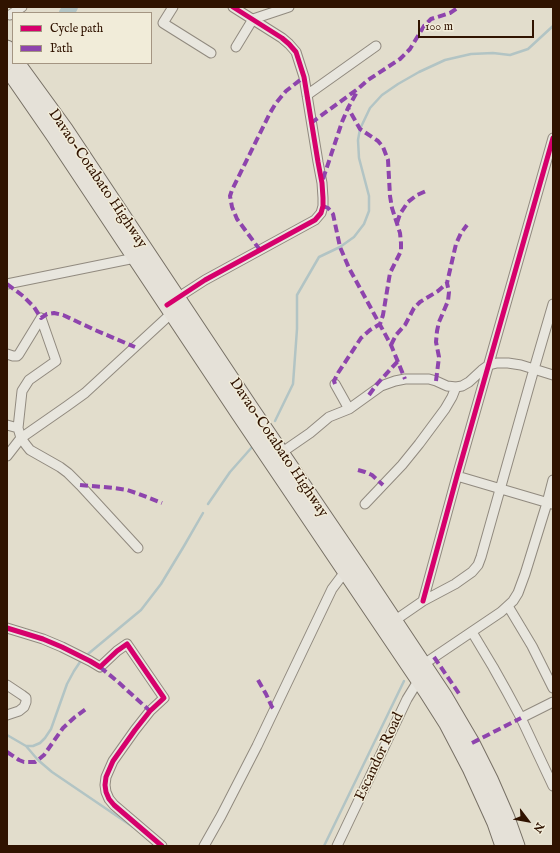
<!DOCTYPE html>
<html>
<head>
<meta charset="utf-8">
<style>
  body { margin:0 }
  #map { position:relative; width:560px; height:853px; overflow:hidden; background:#e2ddcc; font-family:"IM FELL English",serif }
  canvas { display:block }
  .frame { position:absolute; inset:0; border:8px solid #301300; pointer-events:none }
  .legend { position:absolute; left:12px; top:12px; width:140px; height:52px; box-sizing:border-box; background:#f1ecd9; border:1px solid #a49582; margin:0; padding:5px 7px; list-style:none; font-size:12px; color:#301300 }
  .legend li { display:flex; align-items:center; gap:8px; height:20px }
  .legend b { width:20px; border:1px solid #a49582 }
  .north { position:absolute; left:508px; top:801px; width:40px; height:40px; -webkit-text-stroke:3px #f1ecd9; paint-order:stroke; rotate:122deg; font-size:11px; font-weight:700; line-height:16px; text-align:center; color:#301300 }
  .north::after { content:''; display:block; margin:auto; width:14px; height:18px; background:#301300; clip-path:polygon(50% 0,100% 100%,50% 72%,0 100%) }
  .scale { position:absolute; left:418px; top:20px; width:116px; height:18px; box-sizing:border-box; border:2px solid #301300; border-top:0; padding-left:5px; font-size:12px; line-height:14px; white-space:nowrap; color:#301300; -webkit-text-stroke:3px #f1ecd9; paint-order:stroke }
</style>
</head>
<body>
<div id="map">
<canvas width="560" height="853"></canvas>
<div class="frame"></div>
<ul class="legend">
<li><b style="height:5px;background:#d6006c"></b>Cycle path</li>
<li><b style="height:5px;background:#8e44ad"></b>Path</li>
</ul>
<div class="north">N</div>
<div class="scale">100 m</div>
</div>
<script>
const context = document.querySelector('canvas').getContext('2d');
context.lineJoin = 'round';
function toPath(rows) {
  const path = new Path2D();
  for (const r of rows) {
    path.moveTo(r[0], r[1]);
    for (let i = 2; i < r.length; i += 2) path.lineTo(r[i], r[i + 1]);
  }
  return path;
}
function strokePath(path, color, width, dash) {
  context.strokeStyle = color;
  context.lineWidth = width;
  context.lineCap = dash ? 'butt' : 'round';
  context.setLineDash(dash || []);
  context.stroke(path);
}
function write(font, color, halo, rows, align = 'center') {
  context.font = font + ' "IM FELL English",serif';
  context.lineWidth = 3;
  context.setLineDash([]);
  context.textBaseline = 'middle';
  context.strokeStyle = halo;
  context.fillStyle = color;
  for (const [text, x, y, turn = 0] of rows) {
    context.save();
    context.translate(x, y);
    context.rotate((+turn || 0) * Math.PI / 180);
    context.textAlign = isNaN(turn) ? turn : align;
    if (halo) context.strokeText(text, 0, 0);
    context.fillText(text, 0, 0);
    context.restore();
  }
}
strokePath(toPath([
  [275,421,293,384,297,329,297,295,319,257,340,247,354,237,364,224,369,211,369,196,359,158,358,140,360,129,370,108,382,95,398,84,419,72,445,60,471,54,493,53,510,55,528,49,553,26],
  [208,504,230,472,253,446],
  [88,654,141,610,161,584,184,546,203,513],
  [7,735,26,746,38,760,52,772,136,829],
  [26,746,33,746,40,743,45,738,51,729,67,684,74,671,80,662],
  [324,846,404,681]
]), '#b2c4c4', 2.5);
strokePath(toPath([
  [66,13,71,7]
]), '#b2c4c4', 14);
const minor = toPath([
  [173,7,163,23,211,53],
  [10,15,22,7],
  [236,47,253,19,289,7],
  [307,95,376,46],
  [7,284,135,258],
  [174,300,205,280,315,220,321,213,323,206,323,198,322,183,318,162,307,95,304,77,296,52,289,44,282,38,233,7],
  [41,318,56,361,29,380,22,391,18,428,21,438,26,445,30,450,60,467,68,473,80,485,138,548],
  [7,354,13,356,17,356,19,354,41,318],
  [335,384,349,409],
  [7,425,18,428],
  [281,453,310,433,329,417,349,409,381,386,395,381,405,379,429,379,436,381,447,386,456,387,462,386,469,382,482,370,489,365,497,363,508,363,521,365,553,375],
  [7,456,21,438,67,406,85,393,174,311],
  [457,476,552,504],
  [365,504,402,465,419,444,445,409,452,397,456,387],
  [423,601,457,476,553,138],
  [508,606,532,646,553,688],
  [394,621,423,601,455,584,472,572,478,565,481,557,534,369,553,304],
  [7,628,43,639,62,647,90,661,100,667,117,651,127,644,164,698,150,711,135,730,113,761,106,777,105,785,106,792,109,799,114,805,162,846],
  [472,632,493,667,507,692,521,718,553,786],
  [421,666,501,612,513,601,518,593,525,574,547,503,553,480],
  [7,685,22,695,26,698,26,702,24,707,19,711,7,715],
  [521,718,553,702],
  [204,846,221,816,257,746,332,589,341,577,346,572],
  [337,846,407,699,415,686,423,679]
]);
const trunk = toPath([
  [7,48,13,57],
  [17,63,65,129,250,407,360,569,445,697,472,743,490,779,507,818,517,846],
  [7,68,54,136,239,414,426,691,447,724,470,768,495,823,503,846]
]);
strokePath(minor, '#918a7f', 11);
strokePath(trunk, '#777065', 17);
strokePath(minor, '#e8e6de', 9);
strokePath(trunk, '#e5e1d8', 15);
strokePath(toPath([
  [311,123,359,88,368,80,400,59,410,49,424,26,431,19,450,13,459,7],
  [323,179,342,122,348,108,358,90],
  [323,206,328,208,333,214,340,247,349,268,391,345,405,379],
  [397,223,400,214,408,202,417,195,426,191],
  [260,250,237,219,232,207,230,196,232,190,270,113,276,103,286,91,304,77],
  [7,284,23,296,34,307,41,318,47,314,54,313,63,315,95,330,135,347],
  [391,345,396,335,405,325,414,308,420,302,438,291,447,283],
  [436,381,439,357,436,342,437,331,439,322,448,301,449,292,447,283,456,244,461,233,467,225],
  [335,384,334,381,338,373,361,338,370,330,380,324,383,315,390,273,401,251,401,243,400,233,392,208,390,196,388,160,383,147,378,141,360,129,348,108],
  [369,395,377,384,398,361],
  [358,470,365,472,372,475,383,485],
  [80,485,114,488,127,490,139,494,162,503],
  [434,657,460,695],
  [100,667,117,681,150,711],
  [258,680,266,694,272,707,275,710],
  [472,743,521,718],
  [7,752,19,760,24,762,35,762,38,760,44,755,63,728,75,717,86,709]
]), '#8e44ad', 4, [8, 4]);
strokePath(toPath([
  [167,305,205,280,315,220,321,213,323,206,323,198,322,183,318,162,307,95,304,77,296,52,289,44,282,38,233,7],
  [423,601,457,476,553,138],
  [7,628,43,639,62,647,90,661,100,667,117,651,127,644,164,698,150,711,135,730,113,761,106,777,105,785,106,792,109,799,114,805,162,846]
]), '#d6006c', 5);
write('15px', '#301300', '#f1ecd9', [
  ["Davao-Cotabato Highway",97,179,56],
  ["Davao-Cotabato Highway",278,448,56],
  ["Escandor Road",380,757,-65]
]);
</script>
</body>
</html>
